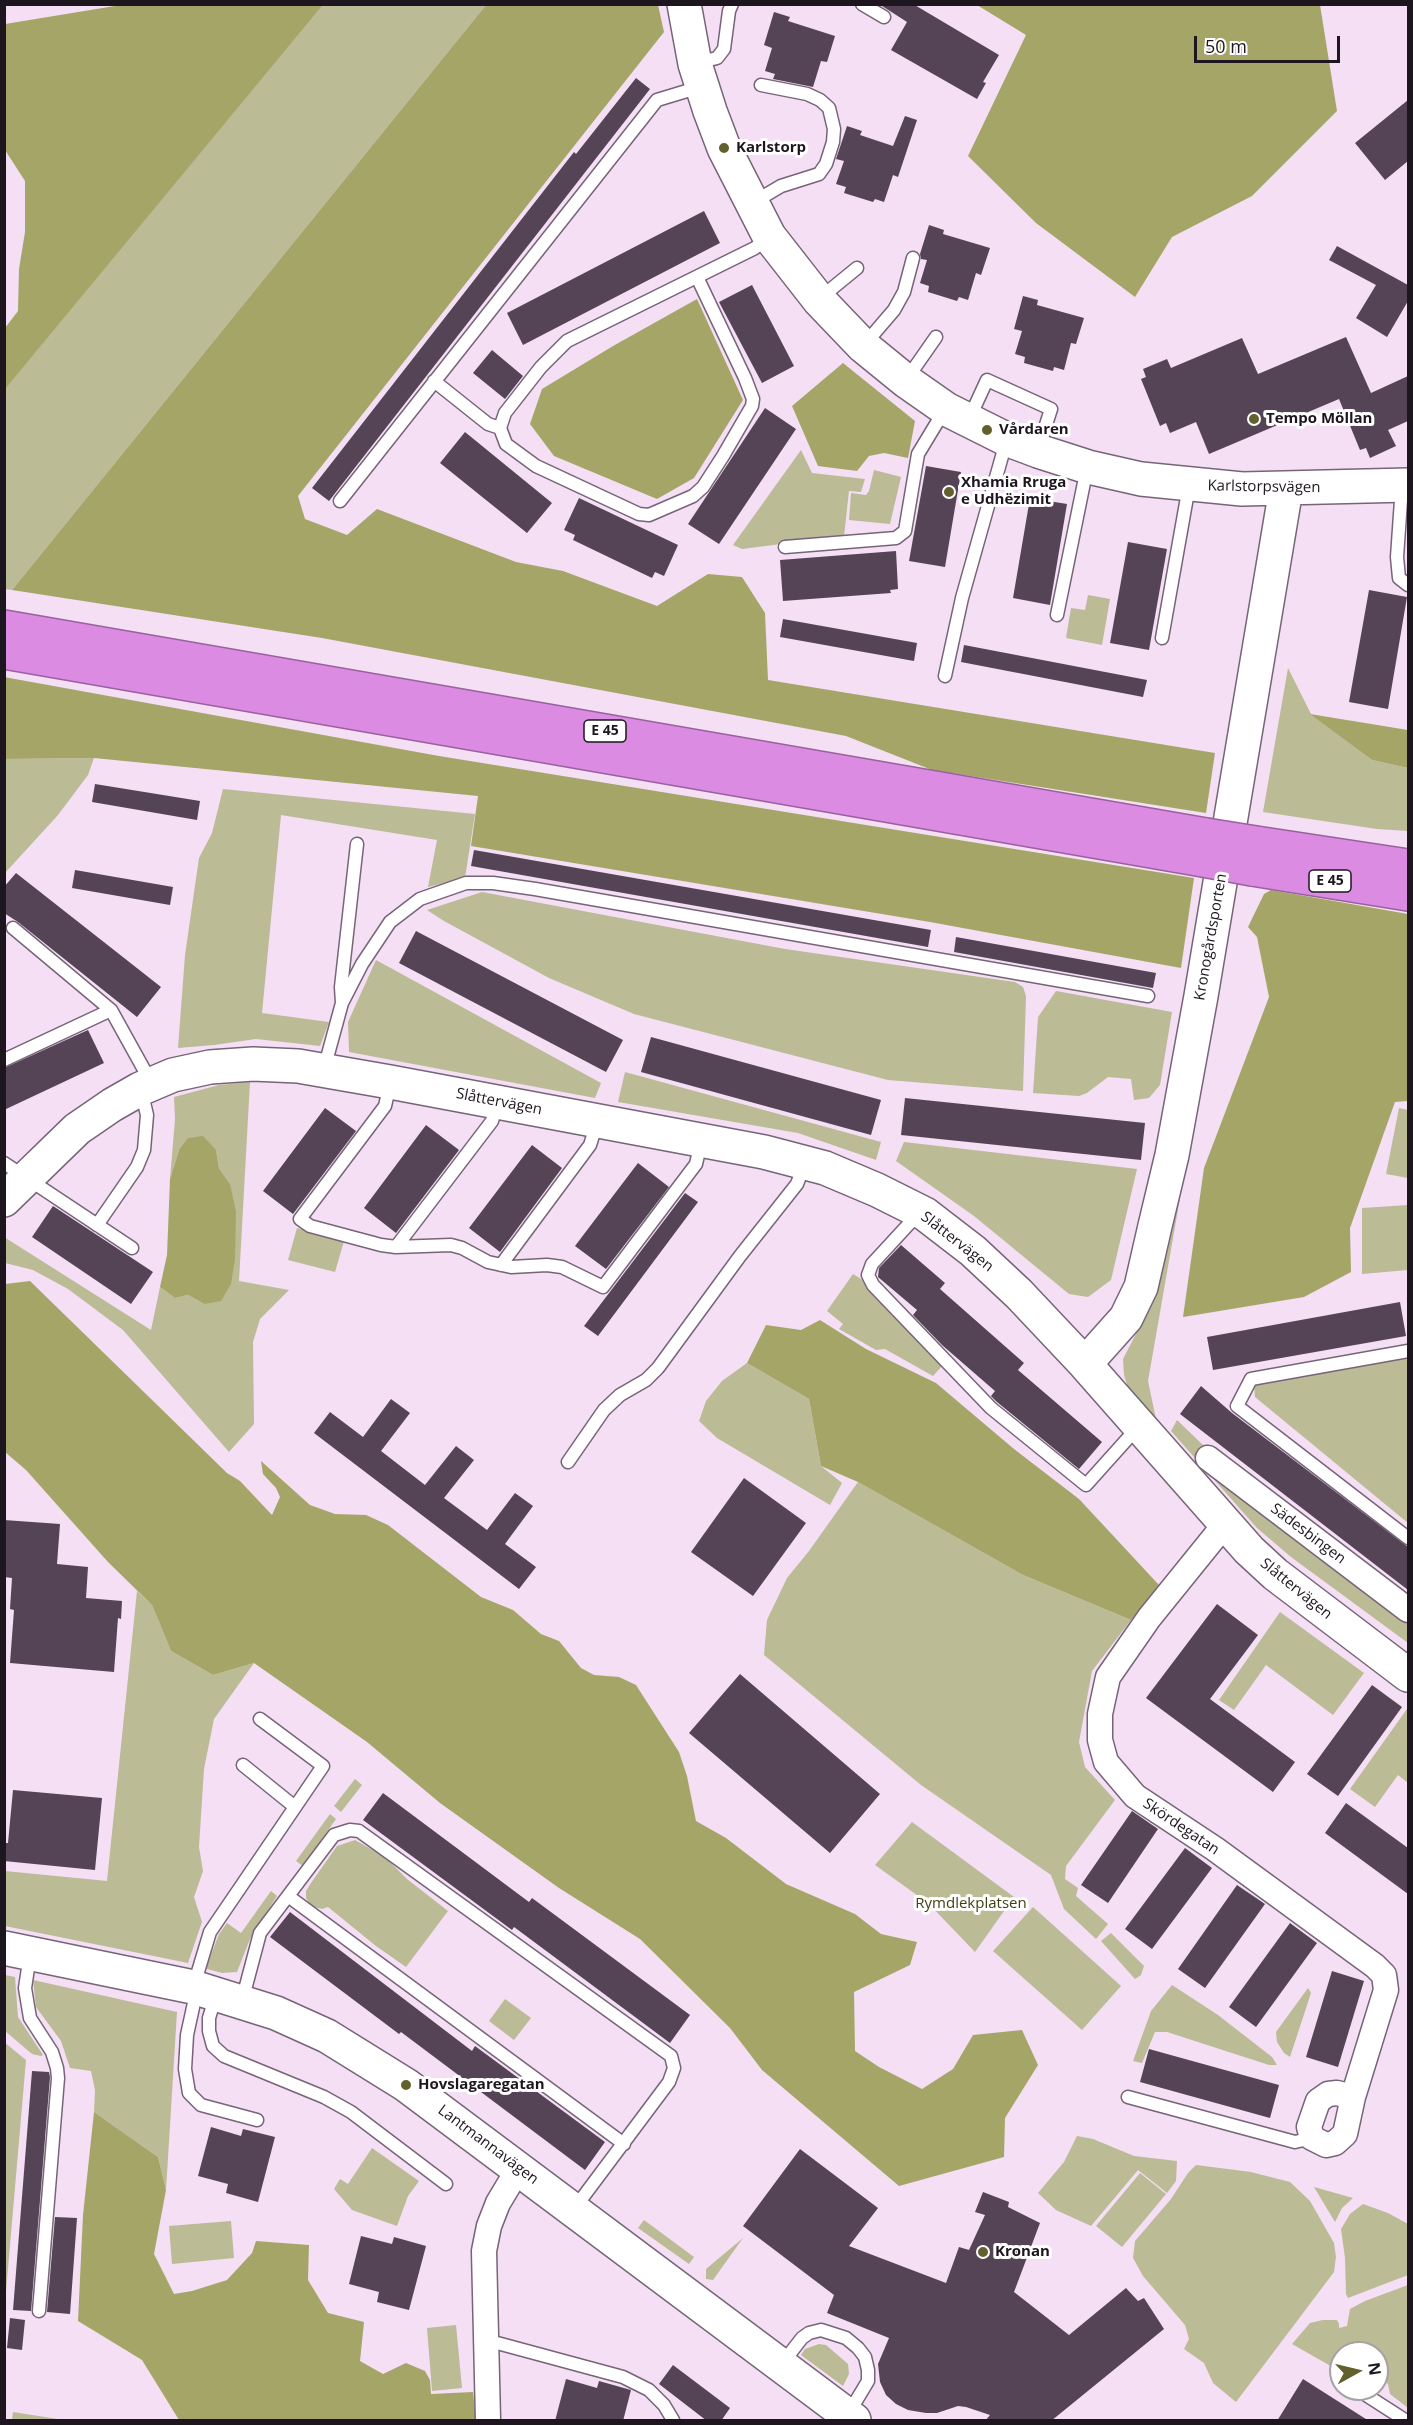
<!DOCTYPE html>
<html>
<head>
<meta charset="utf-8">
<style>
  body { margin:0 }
  #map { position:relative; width:1413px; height:2425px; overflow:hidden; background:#f4dff5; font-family:"Open Sans",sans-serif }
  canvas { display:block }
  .frame { position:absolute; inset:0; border:6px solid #1e161e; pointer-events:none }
  .north { position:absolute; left:1329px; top:2341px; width:60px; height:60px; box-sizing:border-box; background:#fff; border:2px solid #a5a2a5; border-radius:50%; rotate:82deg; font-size:16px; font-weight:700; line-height:24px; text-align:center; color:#1e161e }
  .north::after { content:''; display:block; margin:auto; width:21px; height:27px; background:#62602d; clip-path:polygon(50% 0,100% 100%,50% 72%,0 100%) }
  .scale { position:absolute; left:1194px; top:36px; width:146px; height:27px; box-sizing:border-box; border:3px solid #1e161e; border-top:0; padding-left:8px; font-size:18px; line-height:21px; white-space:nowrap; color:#1e161e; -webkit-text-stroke:4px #fff; paint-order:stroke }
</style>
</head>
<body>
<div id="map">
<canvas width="1413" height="2425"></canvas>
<div class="frame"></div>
<div class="north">N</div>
<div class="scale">50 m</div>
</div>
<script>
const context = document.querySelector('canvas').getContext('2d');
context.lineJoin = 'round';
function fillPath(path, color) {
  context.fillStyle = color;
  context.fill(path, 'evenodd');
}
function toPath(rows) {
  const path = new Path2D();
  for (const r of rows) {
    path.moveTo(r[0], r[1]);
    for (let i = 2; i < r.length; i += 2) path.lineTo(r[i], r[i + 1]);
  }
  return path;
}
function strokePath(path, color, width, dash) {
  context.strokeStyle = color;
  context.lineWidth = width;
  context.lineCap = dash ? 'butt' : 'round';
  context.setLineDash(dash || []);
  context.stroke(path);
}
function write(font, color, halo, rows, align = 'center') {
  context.font = font + ' "Open Sans",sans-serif';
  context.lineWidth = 6;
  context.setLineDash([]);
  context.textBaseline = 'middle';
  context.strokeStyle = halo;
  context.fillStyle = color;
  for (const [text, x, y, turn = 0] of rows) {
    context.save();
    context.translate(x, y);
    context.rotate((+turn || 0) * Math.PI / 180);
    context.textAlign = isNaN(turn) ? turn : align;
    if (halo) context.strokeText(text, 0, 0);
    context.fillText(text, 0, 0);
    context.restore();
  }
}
fillPath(toPath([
  [323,5,486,5,12,590,4,589,4,389],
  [801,450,812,473,865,479,861,492,849,491,844,536,742,549,733,545],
  [874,470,901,477,890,524,849,520,851,493,866,495,869,491],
  [1088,595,1110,599,1102,645,1066,638,1071,608,1085,610],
  [1288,668,1311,714,1372,760,1408,768,1408,831,1377,829,1263,812],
  [94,758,88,775,58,815,5,873,5,759],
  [223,789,475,814,465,878,428,887,437,840,281,815,262,1013,329,1022,320,1046,256,1039,214,1045,178,1048,185,955,199,858,212,833],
  [482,892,785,949,1015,982,1023,987,1026,996,1023,1091,888,1080,634,1014,549,978,444,921,427,910],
  [376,960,601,1083,595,1098,349,1052,348,1022],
  [1056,991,1172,1012,1160,1085,1149,1098,1134,1100,1131,1079,1108,1077,1087,1093,1079,1096,1033,1093,1038,1017],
  [625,1072,881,1142,876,1160,798,1133,618,1102],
  [250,1082,239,1281,289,1290,260,1319,253,1342,254,1424,229,1452,123,1330,68,1289,33,1270,5,1263,4,1237,151,1330,160,1287,175,1298,188,1295,204,1304,230,1184,219,1168,216,1150,179,1150,170,1179,175,1119,174,1097,219,1085],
  [1399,1108,1408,1110,1408,1178,1386,1174],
  [904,1142,1137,1169,1111,1280,1088,1297,1069,1294,974,1216,896,1161],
  [1177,1195,1180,1198,1148,1381,1156,1419,1129,1391,1124,1375,1123,1359,1151,1305],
  [1408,1205,1408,1270,1362,1274,1362,1208],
  [297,1228,344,1241,335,1272,288,1260],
  [853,1274,861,1279,942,1366,933,1376,885,1349,876,1350,839,1329,843,1324,827,1311],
  [1408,1354,1408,1523,1255,1397,1254,1384],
  [747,1363,809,1399,821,1466,842,1483,830,1505,717,1438,699,1421,706,1401,722,1381],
  [1177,1420,1286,1525,1408,1618,1408,1643,1291,1557,1257,1528,1171,1431],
  [858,1482,1023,1575,1131,1620,1092,1671,1079,1742,1085,1767,1115,1800,1066,1866,1065,1879,1078,1888,1076,1896,1108,1924,1096,1939,1064,1909,1051,1875,921,1785,764,1655,767,1620,787,1578,809,1551],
  [137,1591,152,1605,171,1651,213,1675,254,1663,214,1719,204,1769,199,1847,203,1871,194,1897,202,1922,188,1963,5,1926,5,1871,107,1881],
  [1280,1612,1364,1673,1333,1715,1266,1665,1234,1710,1219,1700],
  [1407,1709,1408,1783,1398,1775,1375,1807,1350,1789],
  [355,1779,362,1785,341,1812,334,1806],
  [330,1814,336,1819,303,1866,296,1861],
  [912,1822,1014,1897,975,1952,928,1903,875,1865],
  [355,1840,385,1857,407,1879,448,1911,406,1967,376,1946,328,1907,322,1909,311,1906,306,1898,306,1891,311,1883,337,1846],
  [271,1891,277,1896,250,1939,237,1972,222,1973,207,1969,207,1965,219,1934,227,1923,241,1933],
  [1033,1907,1121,1986,1082,2030,993,1951],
  [1111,1933,1144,1966,1141,1975,1135,1979,1101,1941],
  [5,1975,15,1977,18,2017,43,2055,41,2056,32,2054,5,2031],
  [33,1980,177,2012,166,2190,158,2157,94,2112,95,2090,91,2071,70,2068,61,2041,36,2007],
  [1172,1985,1218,2015,1272,2057,1277,2065,1269,2065,1167,2032,1155,2032,1142,2063,1133,2061,1151,2011],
  [1308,1988,1311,1993,1290,2057,1284,2053,1277,2042,1276,2032],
  [505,1999,531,2018,514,2040,489,2021],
  [4,2042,26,2060,5,2303,4,2303],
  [1077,2136,1093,2139,1134,2156,1177,2161,1176,2181,1167,2193,1138,2170,1091,2226,1056,2210,1038,2193,1064,2162],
  [372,2148,419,2181,408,2196,397,2226,352,2210,334,2189,340,2179,348,2184],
  [1196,2165,1251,2172,1290,2182,1310,2201,1334,2243,1336,2257,1334,2272,1236,2402,1213,2383,1204,2363,1184,2349,1189,2339,1185,2325,1143,2276,1133,2258,1135,2241,1171,2199,1188,2173],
  [1140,2173,1166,2194,1122,2247,1096,2226],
  [1314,2187,1353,2198,1342,2208,1335,2222],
  [1363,2204,1388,2213,1408,2224,1408,2275,1348,2298,1346,2294,1345,2258,1341,2229,1350,2214],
  [644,2220,694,2257,689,2264,638,2228],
  [231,2221,234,2258,172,2264,169,2226],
  [743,2238,713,2280,706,2279,706,2269],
  [1408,2285,1408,2408,1390,2394,1388,2384,1377,2376,1377,2353,1341,2353,1341,2365,1336,2369,1292,2344,1310,2323,1323,2320,1337,2320,1339,2324,1339,2328,1347,2326,1350,2309,1365,2301],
  [456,2325,462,2388,432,2391,427,2328],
  [819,2344,826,2345,848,2364,849,2374,843,2386,801,2355,805,2349],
  [13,2412,64,2420,12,2420]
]), '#bbbb96');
fillPath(toPath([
  [121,5,323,5,5,389,5,328,18,311,19,269,25,232,25,181,5,150,5,24],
  [486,5,658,5,664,32,298,496,305,519,347,535,377,509,516,562,563,571,657,606,708,574,742,577,765,613,768,680,1215,753,1206,813,932,770,846,736,322,638,12,590],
  [977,5,1320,5,1337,111,1252,196,1172,237,1135,297,1036,223,968,156,1026,35],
  [697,299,743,400,694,478,657,499,554,456,530,424,542,389,613,346],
  [843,363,915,421,908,458,884,453,869,456,857,471,818,466,792,406],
  [4,677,439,756,1194,878,1181,968,930,922,471,846,478,796,94,758,5,759],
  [1310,714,1408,730,1408,768,1372,760],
  [1271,890,1408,914,1408,1101,1395,1102,1350,1228,1351,1272,1304,1297,1183,1317,1204,1168,1269,997,1257,937,1248,927,1264,894],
  [203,1136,216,1150,219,1168,230,1184,236,1212,235,1259,231,1284,221,1301,204,1304,188,1295,175,1298,160,1287,167,1255,170,1179,179,1150,188,1138],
  [30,1281,227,1473,240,1481,272,1515,280,1497,276,1488,263,1474,261,1461,310,1505,335,1514,366,1515,388,1525,481,1597,513,1610,541,1634,559,1641,581,1668,594,1675,619,1677,636,1685,679,1752,687,1776,696,1821,726,1838,786,1884,855,1914,881,1934,917,1942,910,1965,854,1992,855,2051,879,2067,922,2089,953,2069,973,2035,1022,2030,1038,2065,1005,2118,1004,2157,899,2186,762,2070,730,2028,640,1939,559,1888,440,1803,367,1742,254,1663,213,1675,171,1651,152,1605,108,1562,26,1470,5,1452,5,1284],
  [820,1320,866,1349,936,1383,1014,1449,1079,1499,1159,1585,1131,1620,1023,1575,858,1482,821,1466,809,1399,747,1363,766,1325,801,1330],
  [94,2112,158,2157,166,2190,154,2254,174,2294,192,2291,227,2280,252,2253,256,2241,309,2245,308,2280,328,2313,364,2322,360,2361,383,2374,406,2363,425,2371,430,2380,431,2394,473,2392,476,2420,179,2420,142,2360,78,2321,83,2215]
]), '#a6a568');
fillPath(toPath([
  [879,4,913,4,999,55,983,82,986,83,977,99,891,50,907,22],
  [774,12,790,17,788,21,835,36,827,62,821,61,813,87,773,79,775,74,765,71,772,48,764,45],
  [636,78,650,89,329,501,312,488,574,152,576,154],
  [1408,100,1408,161,1385,180,1355,143],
  [905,116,917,120,898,177,893,175,884,202,875,199,873,202,844,193,846,187,836,184,844,161,836,159,847,126,862,131,860,135,893,146],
  [704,211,720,243,523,345,507,313],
  [929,225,944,230,943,234,990,248,981,275,976,273,968,300,959,297,957,301,928,292,929,286,920,283,927,260,921,259,920,254],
  [1337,246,1408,285,1408,301,1387,337,1356,318,1376,285,1329,260],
  [752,285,794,366,762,383,719,302],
  [1023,296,1038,300,1037,305,1084,318,1076,344,1071,343,1064,370,1054,367,1053,371,1024,363,1025,357,1015,354,1022,331,1014,329],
  [1346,337,1371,393,1408,376,1408,421,1388,430,1396,446,1370,458,1366,448,1360,450,1339,399,1209,454,1196,422,1170,433,1166,423,1160,426,1141,379,1146,377,1143,369,1167,359,1171,368,1242,338,1258,374],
  [492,350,523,376,505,399,473,373],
  [765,408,796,429,719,544,688,524],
  [465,432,552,503,527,533,440,463],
  [926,466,961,472,945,567,909,561],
  [579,498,678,545,664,576,655,572,652,578,573,540,575,535,564,530],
  [1030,498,1067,504,1050,605,1013,598],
  [1128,542,1167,549,1149,650,1110,643],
  [896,551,898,589,890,590,891,593,783,601,780,560],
  [1369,590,1407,597,1388,709,1349,702],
  [783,619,917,643,914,661,780,637],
  [964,645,1147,680,1143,697,961,662],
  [95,784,200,801,197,820,92,802],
  [474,850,931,930,928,947,471,866],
  [75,870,173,887,170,905,72,888],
  [16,873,161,987,137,1017,18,922,4,913,4,887],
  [416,931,623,1040,606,1072,399,963],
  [956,937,1156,973,1153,988,954,952],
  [88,1030,104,1063,4,1110,4,1068],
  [651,1037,881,1100,871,1135,641,1072],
  [905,1098,1145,1123,1141,1160,901,1135],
  [325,1108,356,1131,293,1214,263,1191],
  [426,1125,459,1150,396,1233,364,1208],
  [532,1145,562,1168,500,1252,469,1228],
  [638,1163,669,1187,606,1269,575,1246],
  [685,1193,698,1202,598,1336,584,1326],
  [53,1206,153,1272,131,1304,32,1237],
  [901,1245,945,1283,940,1289,1024,1363,1018,1370,1102,1442,1079,1469,997,1402,991,1396,995,1391,942,1345,913,1315,917,1310,878,1277,879,1268],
  [1400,1302,1406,1336,1213,1370,1207,1337],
  [1201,1386,1232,1413,1408,1547,1408,1590,1180,1414],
  [391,1399,410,1413,381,1451,425,1485,456,1446,474,1460,444,1498,487,1530,515,1493,533,1506,505,1544,536,1567,519,1589,314,1433,330,1412,363,1437],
  [744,1478,806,1523,753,1596,691,1552],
  [4,1520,60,1524,57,1564,88,1567,86,1598,122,1601,121,1619,118,1618,114,1672,10,1663,14,1610,10,1609,12,1578,4,1577],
  [1217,1604,1258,1635,1210,1699,1295,1762,1273,1792,1146,1698],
  [740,1674,880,1794,830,1853,689,1733],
  [1372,1685,1402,1707,1338,1796,1307,1774],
  [13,1790,102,1798,95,1870,4,1861,4,1843,8,1843],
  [383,1793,529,1902,532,1898,690,2015,670,2043,514,1927,512,1930,363,1820],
  [1346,1803,1408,1848,1408,1894,1325,1833],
  [1132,1811,1158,1829,1108,1903,1081,1885],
  [1185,1848,1212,1868,1152,1949,1125,1929],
  [1237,1885,1265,1904,1205,1988,1178,1969],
  [290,1912,472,2051,475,2046,605,2142,585,2170,401,2032,399,2034,270,1937],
  [1290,1923,1317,1943,1256,2027,1229,2007],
  [1332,1971,1364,1981,1338,2067,1306,2057],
  [1149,2049,1279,2085,1270,2118,1140,2082],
  [32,2071,49,2072,50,2077,31,2311,13,2310],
  [211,2127,241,2136,243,2129,275,2137,258,2202,226,2193,228,2184,198,2176],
  [800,2149,878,2208,849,2246,946,2283,959,2247,969,2250,985,2215,975,2212,983,2192,1009,2202,1008,2207,1040,2223,1014,2292,1069,2335,1126,2288,1138,2301,1144,2298,1164,2329,1051,2421,985,2421,990,2415,966,2407,958,2406,937,2413,926,2413,908,2410,896,2404,886,2395,880,2382,878,2364,889,2338,827,2313,834,2295,743,2226],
  [55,2217,77,2218,70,2314,47,2312],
  [361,2236,392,2244,394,2237,426,2246,409,2310,377,2302,379,2292,349,2284],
  [10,2318,25,2320,22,2350,7,2348],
  [673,2365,730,2408,721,2421,707,2421,659,2384],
  [566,2379,597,2388,599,2381,631,2390,623,2421,555,2421],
  [1303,2379,1369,2421,1277,2421]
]), '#554456');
const lane = toPath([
  [862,4,884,17],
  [696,63,717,58,724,49,729,11,732,4],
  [754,202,781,186,819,174,826,164,833,142,834,129,829,108,820,100,807,94,761,85],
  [697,277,745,378,753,399,752,406,723,456,703,487,693,496,649,515,639,514,536,466,506,444,500,428,505,413,541,367,567,341,755,248,767,238],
  [819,299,857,268],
  [864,345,894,310,904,292,913,258],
  [906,380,936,337],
  [434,381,488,424,500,428],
  [969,419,987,380,1051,409,1038,450],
  [1402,486,1397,557,1399,578,1408,585],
  [340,501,657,100,700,87],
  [785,547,896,538,905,531,918,454,944,411],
  [1057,615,1087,468],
  [1162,638,1189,486],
  [945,676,962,598,1006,442],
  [13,928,111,1010,152,1084],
  [342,1003,341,987,357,844],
  [4,1060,111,1010],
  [324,1069,342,1003,362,964,390,922,420,899,466,883,493,883,535,889,1148,996],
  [390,1084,385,1106,300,1219,310,1226,381,1245,396,1247,451,1245,462,1248,488,1262,511,1267,547,1265,562,1267,603,1287,696,1164,701,1142],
  [4,1163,132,1248],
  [919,1213,872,1264,868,1275,873,1285,991,1408,1086,1485,1138,1427],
  [97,1225,137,1167,144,1150,147,1115,141,1090],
  [396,1247,492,1121,497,1104],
  [501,1265,590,1145,597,1123],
  [1408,1351,1251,1379,1237,1406,1408,1538],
  [568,1462,604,1410,620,1395,646,1380,658,1368,740,1256,797,1184,805,1163],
  [243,1765,295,1807],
  [288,1896,624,2144],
  [30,1955,25,1988,30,2018,52,2052,57,2068,58,2078,39,2311],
  [194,1985,210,1932,323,1766,260,1719],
  [197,1989,187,2035,185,2069,189,2093,201,2105,257,2120],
  [216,1995,209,2018,209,2031,213,2046,224,2056,324,2097,351,2112,446,2184],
  [242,2001,260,1933,334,1835,350,1830,359,1831,671,2056,674,2068,669,2082,574,2209],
  [1128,2097,1295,2142,1312,2138],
  [486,2340,623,2377,649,2390,664,2405,673,2420],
  [781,2365,802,2338,809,2333,821,2330,846,2338,858,2348,865,2357,868,2370,868,2381,856,2401,846,2413],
  [1366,2395,1405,2420]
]);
const street = toPath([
  [1208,1458,1408,1610],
  [1225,1524,1149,1618,1108,1677,1100,1714,1100,1740,1106,1762,1135,1796,1215,1849,1375,1966,1384,1975,1386,1990,1353,2097,1345,2134,1335,2143,1326,2145,1312,2138,1309,2127,1318,2101,1328,2094,1337,2093,1353,2097],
  [488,2420,484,2251,489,2226,498,2203,519,2168]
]);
const secondary = toPath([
  [684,4,695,64,710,111,724,148,769,236,819,300,863,346,906,381,946,409,1006,439,1038,451,1088,467,1141,479,1242,489,1408,485],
  [4,1200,77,1129,112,1105,140,1089,173,1075,210,1067,253,1064,298,1066,390,1082,764,1152,825,1168,877,1190,925,1214,973,1251,1019,1294,1085,1364,1249,1550,1275,1574,1408,1675],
  [1085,1364,1126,1318,1141,1287,1155,1226,1172,1155,1201,996,1286,489],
  [4,1948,193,1987,276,2013,327,2036,406,2085,854,2420]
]);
const highway = toPath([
  [4,627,1206,835],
  [4,652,1203,860],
  [1256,843,1408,866],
  [1252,869,1408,894]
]);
strokePath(lane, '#776478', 15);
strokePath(street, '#776478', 27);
strokePath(secondary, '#776478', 36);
strokePath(highway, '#99629d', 36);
strokePath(lane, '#fff', 12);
strokePath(street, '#fff', 24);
strokePath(secondary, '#fff', 33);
strokePath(highway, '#db8be2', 33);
const highwayBridge = toPath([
  [1206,835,1256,843],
  [1203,860,1252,869]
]);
strokePath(highwayBridge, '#99629d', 36, []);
strokePath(highwayBridge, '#db8be2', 33);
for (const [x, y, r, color] of [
  [724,148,6,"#62602d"],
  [1254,419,6,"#62602d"],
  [987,430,6,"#62602d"],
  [949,492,6,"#62602d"],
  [406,2085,6,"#62602d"],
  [983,2252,6,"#62602d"]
]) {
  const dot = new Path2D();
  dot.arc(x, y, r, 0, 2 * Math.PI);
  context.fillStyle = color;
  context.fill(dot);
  strokePath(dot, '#fff', 2);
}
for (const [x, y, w] of [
  [605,731,42],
  [1330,881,42]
]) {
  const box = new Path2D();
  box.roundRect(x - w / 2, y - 11, w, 22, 4.5);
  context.fillStyle = '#fff';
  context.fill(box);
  strokePath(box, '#1e161e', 1.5);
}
write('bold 14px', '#1e161e', null, [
  ["E 45",605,731],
  ["E 45",1330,881]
]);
write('bold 15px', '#1e161e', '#fff', [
  ["Karlstorp",736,148],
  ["Tempo Möllan",1266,419],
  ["Vårdaren",999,430],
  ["Xhamia Rruga",961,483],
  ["e Udhëzimit",961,500],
  ["Hovslagaregatan",418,2085],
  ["Kronan",995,2252]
], 'left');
write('15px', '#1e161e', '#fff', [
  ["Karlstorpsvägen",1264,487,1],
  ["Kronogårdsporten",1211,937,-80],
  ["Slåttervägen",499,1102,11],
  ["Slåttervägen",957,1242,38],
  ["Sädesbingen",1308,1534,37],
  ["Slåttervägen",1296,1589,39],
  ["Skördegatan",1181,1827,34],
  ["Lantmannavägen",488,2145,37]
]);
write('15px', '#413f0f', '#fff', [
  ["Rymdlekplatsen",971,1904]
]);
</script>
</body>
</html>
